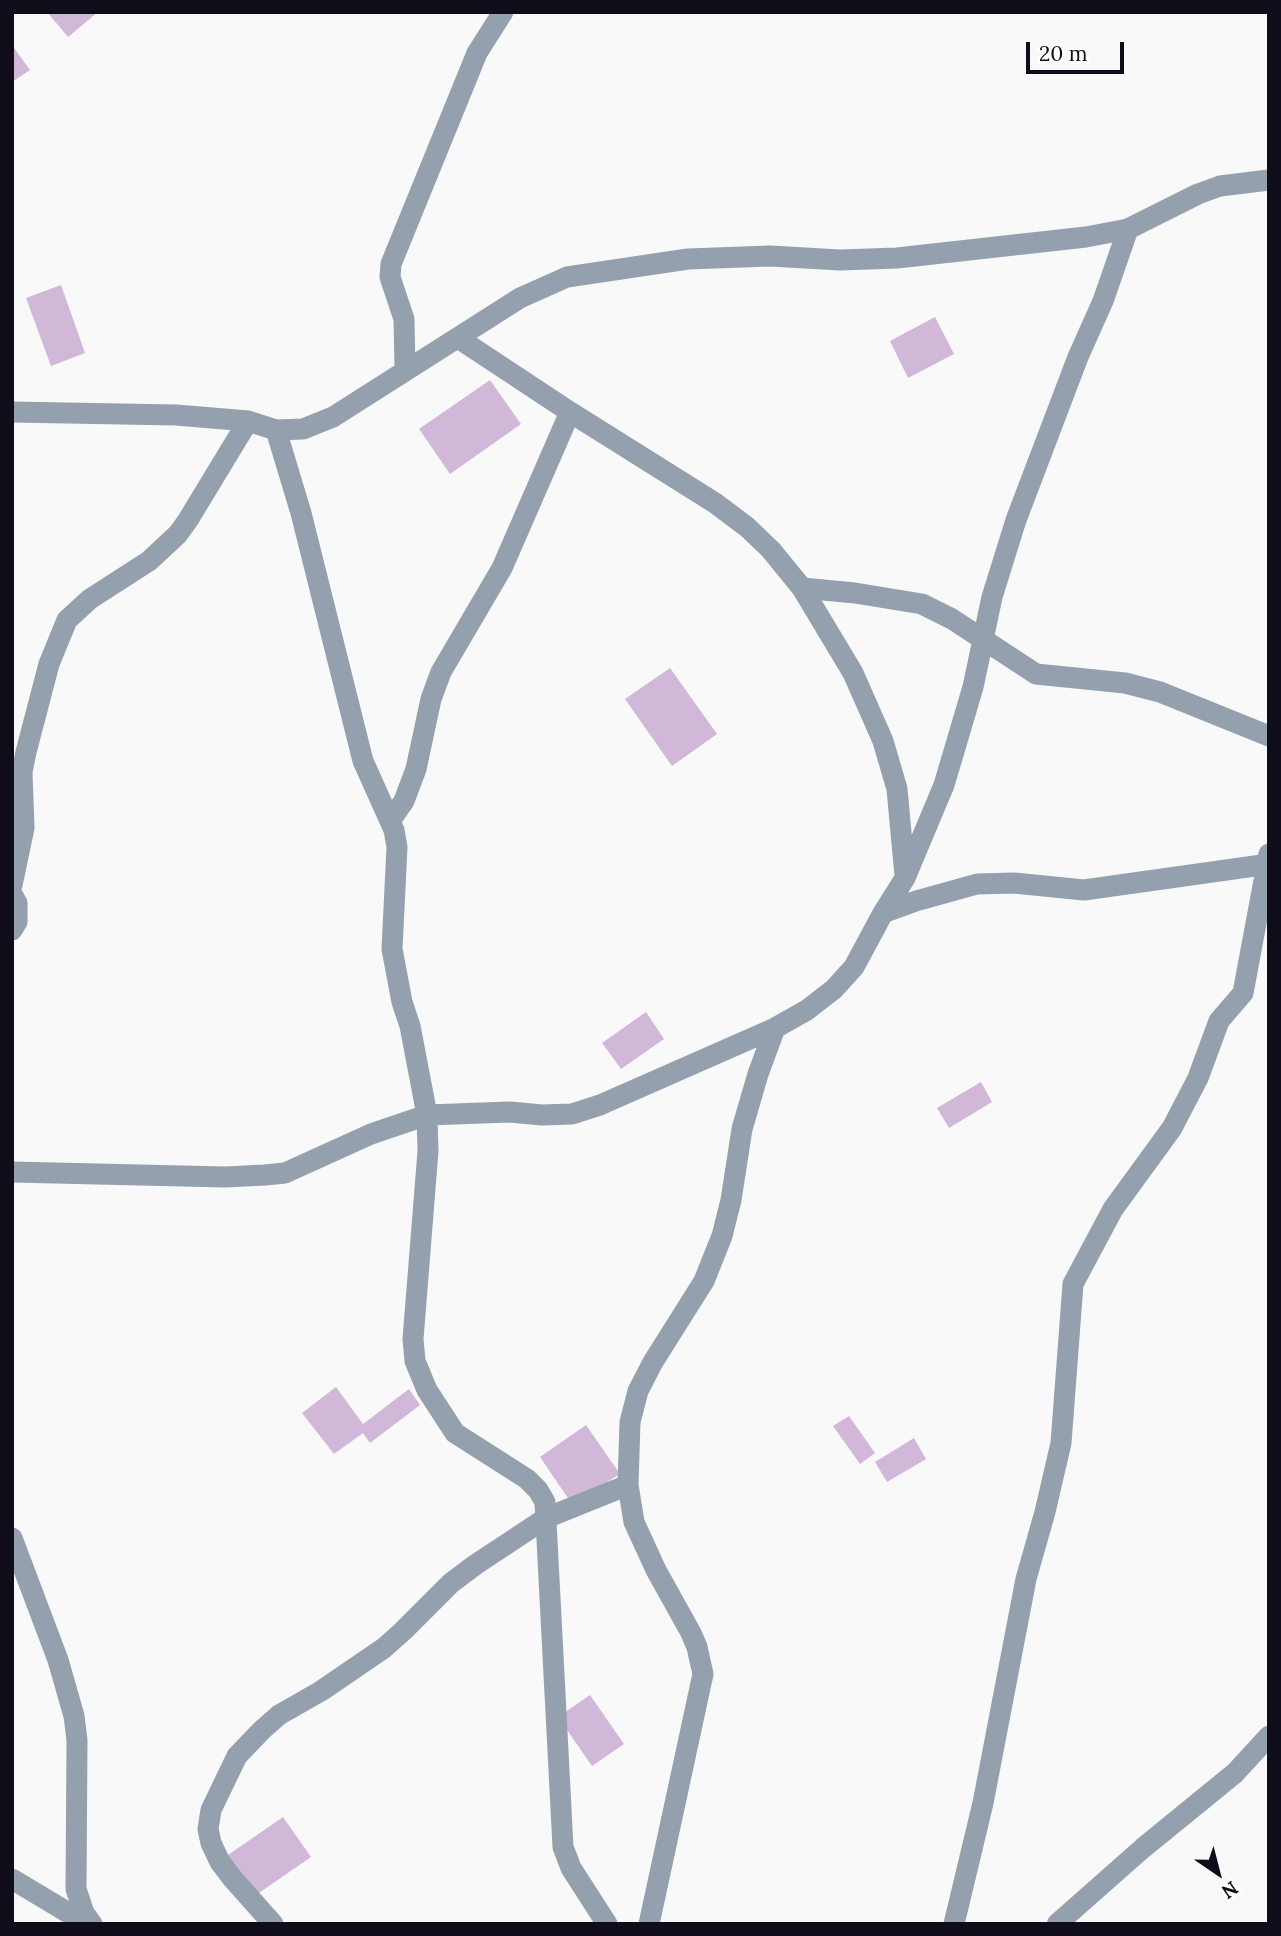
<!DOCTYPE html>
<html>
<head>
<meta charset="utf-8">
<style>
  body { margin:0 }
  #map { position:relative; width:1281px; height:1936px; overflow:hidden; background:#f9f9f9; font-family:Lora,serif }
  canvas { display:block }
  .frame { position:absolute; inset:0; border:14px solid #0e0d19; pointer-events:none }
  .north { position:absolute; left:1183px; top:1838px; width:70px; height:70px; -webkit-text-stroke:5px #fff; paint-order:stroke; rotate:145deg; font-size:19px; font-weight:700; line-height:28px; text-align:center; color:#0e0d19 }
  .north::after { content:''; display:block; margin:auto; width:24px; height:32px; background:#0e0d19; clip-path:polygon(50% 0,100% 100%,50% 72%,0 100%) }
  .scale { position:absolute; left:1026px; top:42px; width:98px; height:32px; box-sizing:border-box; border:4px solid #0e0d19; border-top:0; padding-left:9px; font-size:21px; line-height:24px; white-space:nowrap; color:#0e0d19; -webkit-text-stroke:5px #fff; paint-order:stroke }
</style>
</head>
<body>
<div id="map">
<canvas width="1281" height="1936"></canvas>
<div class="frame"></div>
<div class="north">N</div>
<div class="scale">20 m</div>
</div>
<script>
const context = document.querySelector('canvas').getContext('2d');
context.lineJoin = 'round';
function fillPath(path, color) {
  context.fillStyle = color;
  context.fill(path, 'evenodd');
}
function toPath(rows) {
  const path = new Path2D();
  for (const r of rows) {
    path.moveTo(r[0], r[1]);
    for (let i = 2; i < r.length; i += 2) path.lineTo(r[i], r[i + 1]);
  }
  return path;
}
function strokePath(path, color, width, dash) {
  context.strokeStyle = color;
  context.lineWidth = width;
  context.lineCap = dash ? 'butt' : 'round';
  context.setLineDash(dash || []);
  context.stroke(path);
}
fillPath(toPath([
  [47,12,98,12,68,37],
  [12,45,30,70,12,82],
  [61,285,85,353,51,366,26,298],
  [935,317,954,354,908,378,890,341],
  [490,380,521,424,450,474,419,429],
  [670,668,717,734,672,766,625,699],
  [646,1012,664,1039,621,1069,602,1043],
  [981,1082,992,1102,949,1128,937,1108],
  [336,1387,363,1424,409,1389,420,1405,370,1443,363,1433,334,1454,302,1413],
  [849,1416,875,1453,860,1464,833,1426],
  [586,1425,620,1474,572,1504,540,1457],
  [914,1438,926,1459,887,1482,875,1462],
  [590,1695,624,1744,592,1766,558,1717],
  [283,1817,311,1857,253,1897,225,1857]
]), '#d1b7d8');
strokePath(toPath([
  [458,338,570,412,715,503,747,527,771,550,802,588,853,673,883,741,897,789,905,876],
  [405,370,404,319,390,277,391,264,477,53,503,12],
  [12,412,176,415,248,421,276,430,303,429,333,417,520,298,567,277,688,259,770,256,840,260,897,258,1086,237,1128,229,1198,194,1220,186,1269,180],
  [276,430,301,513,363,761,394,830,397,847,392,949,402,1002,410,1026,427,1115,428,1151,413,1339,415,1361,427,1390,455,1433,527,1479,538,1490,545,1502,563,1847,571,1868,607,1924],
  [802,588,855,593,922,604,952,619,1036,674,1125,683,1160,692,1269,736],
  [390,821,404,801,416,769,431,699,441,672,502,568,570,412],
  [12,885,24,828,22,772,26,752,49,664,67,620,90,599,149,561,178,534,188,520,248,421],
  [12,894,17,903,17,922,12,930],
  [883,913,916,901,977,884,1014,883,1084,890,1269,864],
  [12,1172,225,1177,265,1175,285,1173,371,1134,427,1115,510,1112,542,1115,572,1114,600,1105,775,1028,807,1010,834,989,854,967,883,913,905,878,944,785,973,687,992,597,1016,520,1078,357,1103,301,1128,229],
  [12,1538,58,1660,74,1716,77,1740,76,1889,84,1913,92,1924],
  [12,1879,87,1924],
  [273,1924,233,1879,220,1862,211,1843,208,1829,211,1810,237,1756,262,1730,279,1715,321,1691,384,1648,403,1631,451,1583,475,1565,546,1518,628,1485],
  [649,1924,703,1674,697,1647,691,1633,656,1570,634,1522,628,1485,630,1422,638,1391,653,1362,704,1281,722,1236,731,1200,742,1129,758,1074,775,1028],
  [954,1924,983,1803,1026,1579,1045,1512,1061,1443,1073,1284,1113,1209,1172,1128,1198,1078,1219,1021,1243,993,1269,854],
  [1057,1924,1143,1848,1235,1773,1269,1736]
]), '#94a0ad', 21);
</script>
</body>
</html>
